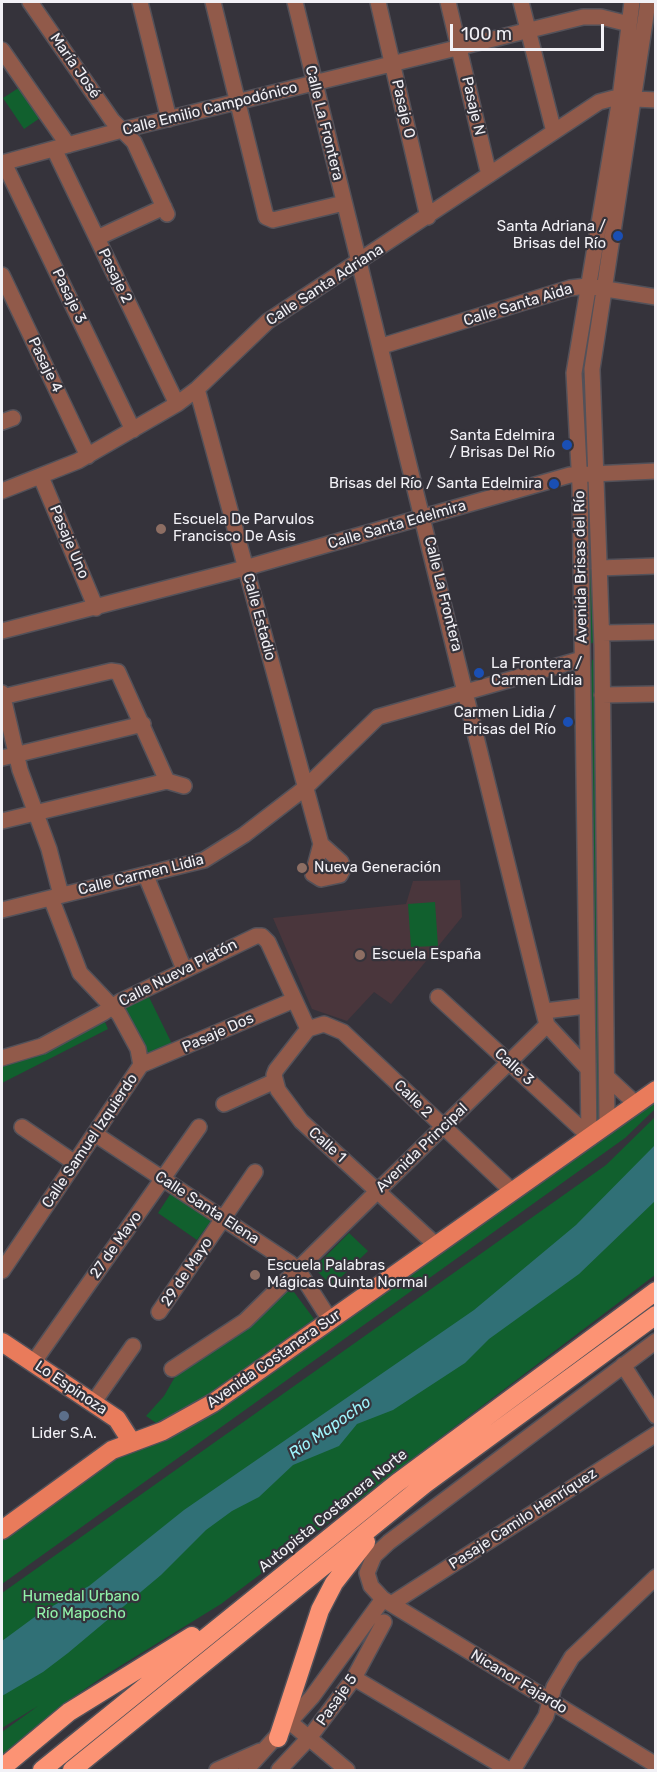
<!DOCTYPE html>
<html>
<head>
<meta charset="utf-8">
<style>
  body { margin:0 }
  #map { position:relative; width:657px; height:1772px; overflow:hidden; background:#35333b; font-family:Rubik,sans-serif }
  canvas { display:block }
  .frame { position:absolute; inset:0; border:3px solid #f2f1f6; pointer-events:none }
  .scale { position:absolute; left:450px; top:24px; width:154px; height:27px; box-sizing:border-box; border:3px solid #f2f1f6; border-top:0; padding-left:8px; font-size:18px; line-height:21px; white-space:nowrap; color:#f2f1f6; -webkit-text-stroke:4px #35333b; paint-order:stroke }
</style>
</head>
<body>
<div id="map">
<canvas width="657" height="1772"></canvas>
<div class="frame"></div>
<div class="scale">100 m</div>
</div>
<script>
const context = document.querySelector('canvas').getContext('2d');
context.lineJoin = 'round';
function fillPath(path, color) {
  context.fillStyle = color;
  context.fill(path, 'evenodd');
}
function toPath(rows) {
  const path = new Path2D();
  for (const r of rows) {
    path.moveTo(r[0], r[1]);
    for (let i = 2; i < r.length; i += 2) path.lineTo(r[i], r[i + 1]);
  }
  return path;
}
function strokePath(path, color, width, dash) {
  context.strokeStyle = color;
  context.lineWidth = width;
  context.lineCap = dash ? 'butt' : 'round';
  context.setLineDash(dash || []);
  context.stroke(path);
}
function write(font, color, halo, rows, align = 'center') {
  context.font = font + ' Rubik,sans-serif';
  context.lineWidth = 4.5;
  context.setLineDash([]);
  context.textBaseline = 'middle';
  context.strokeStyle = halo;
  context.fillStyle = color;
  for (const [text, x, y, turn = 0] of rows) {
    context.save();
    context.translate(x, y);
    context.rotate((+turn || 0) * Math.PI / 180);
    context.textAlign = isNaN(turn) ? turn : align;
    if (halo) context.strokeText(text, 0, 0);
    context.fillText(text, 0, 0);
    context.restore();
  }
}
fillPath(toPath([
  [460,880,462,917,391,1004,374,992,347,1021,312,1009,273,918,406,904,413,881]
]), '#4a363c');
fillPath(toPath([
  [20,87,40,118,24,129,3,98],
  [590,479,596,641,590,644,585,480],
  [599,657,602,1120,597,1122,590,678,592,660],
  [435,902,438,946,411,947,408,904],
  [148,995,173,1046,148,1058,124,1008],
  [105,1022,108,1029,2,1083,2,1066,40,1054],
  [655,1096,655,1109,625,1138,2,1584,2,1539,18,1525,119,1452,142,1443],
  [655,1117,655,1275,221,1604,104,1676,69,1700,2,1755,2,1732,38,1706,2,1728,2,1593,606,1165],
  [171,1193,211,1221,197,1240,158,1213],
  [349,1233,368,1251,332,1286,314,1268],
  [291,1288,314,1319,207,1396,156,1423,146,1416,164,1396,176,1375,229,1339]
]), '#11602e');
fillPath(toPath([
  [655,1145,655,1201,579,1274,489,1339,465,1363,393,1410,357,1424,339,1446,293,1465,259,1497,232,1511,206,1530,161,1575,68,1653,43,1672,2,1696,2,1641,40,1613,89,1586,184,1510,474,1310,576,1225]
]), '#307076');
const minor = toPath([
  [30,2,112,120,134,142,167,214],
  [140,2,169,119],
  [213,2,266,217,273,220,344,203],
  [295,2,547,1025,588,1069],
  [378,2,428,217],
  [448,2,489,175],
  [521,2,554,132],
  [2,50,68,145],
  [54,149,177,404],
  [2,163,122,130,583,17,601,17,629,24],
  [4,163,133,430],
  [97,238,164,207],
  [2,275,88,456],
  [382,346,570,288,587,286,656,297],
  [197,389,321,844,313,874,321,879,340,875,343,869,341,862,321,844],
  [2,422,13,418],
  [41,477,96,608],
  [2,491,78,461,177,404,197,389,268,321,599,102,614,98,656,100],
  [599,568,656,566],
  [2,631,245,568,570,475,656,471],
  [602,633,656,632],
  [2,693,20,770,49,849,61,895],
  [602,695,656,694],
  [2,697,111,671,118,672,167,781],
  [2,758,143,724],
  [167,781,184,786],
  [2,821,167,781],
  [146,876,184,969],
  [2,910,204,860,244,835,305,788,378,717,582,659],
  [438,997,589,1136],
  [545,1011,586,1006],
  [2,1058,42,1046,103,1013,121,1001,256,936,262,936,268,942,308,1029],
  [141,1065,294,1000],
  [607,1077,637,1105],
  [224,1104,275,1081],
  [607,1125,602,646,592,369,648,2],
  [22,1127,75,1163],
  [95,1134,290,1263,302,1276,330,1320],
  [589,1136,580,486,574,373,620,98,632,2],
  [436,1245,301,1121,278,1090,274,1075,276,1070,308,1029,324,1024,343,1032,512,1191],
  [2,1271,141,1065,138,1049,119,1014,80,973,51,898],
  [159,1312,255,1172],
  [656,1341,389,1542,374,1556,367,1573,371,1586,383,1599,656,1765],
  [33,1363,199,1127],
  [623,1365,656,1416],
  [172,1369,245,1321,547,1025],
  [93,1403,133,1346],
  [391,1604,656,1434],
  [354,1678,509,1770],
  [291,1723,347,1770],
  [217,1770,260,1751],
  [246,1770,312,1697,383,1599],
  [279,1770,309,1738,354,1678,384,1622],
  [513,1770,546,1716,554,1687,572,1657,656,1577]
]);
const major = toPath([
  [2,1342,117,1419,131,1441],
  [2,1530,112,1450,163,1431,213,1403,656,1090]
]);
const highway = toPath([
  [278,1738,320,1610,334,1583,366,1542],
  [2,1768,69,1712,192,1636],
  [42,1770,397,1483,656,1291],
  [72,1770,425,1484,656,1315]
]);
strokePath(minor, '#535159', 18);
strokePath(major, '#535159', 21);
strokePath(highway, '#535159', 21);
strokePath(minor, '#915a4a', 15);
strokePath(major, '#e97b5b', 18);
strokePath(highway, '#fc9374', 18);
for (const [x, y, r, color] of [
  [618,236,6,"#1a4fb4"],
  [567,445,6,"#1a4fb4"],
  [554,484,6,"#1a4fb4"],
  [161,529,6,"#8d6e63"],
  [479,673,6,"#1a4fb4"],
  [568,722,6,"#1a4fb4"],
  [302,868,6,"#8d6e63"],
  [360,955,6,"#8d6e63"],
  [255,1275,6,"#8d6e63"],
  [64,1416,6,"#5c6f8a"]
]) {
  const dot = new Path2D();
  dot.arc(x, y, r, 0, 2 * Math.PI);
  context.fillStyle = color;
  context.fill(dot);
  strokePath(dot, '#35333b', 2);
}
write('15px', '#f2f1f6', '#35333b', [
  ["María José",75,66,55],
  ["Pasaje N",473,106,77],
  ["Calle Emilio Campodónico",210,109,-14],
  ["Pasaje O",403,109,77],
  ["Calle La Frontera",324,123,76],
  ["Pasaje 2",115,276,64],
  ["Calle Santa Adriana",325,285,-33],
  ["Pasaje 3",69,296,64],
  ["Calle Santa Aida",518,305,-17],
  ["Pasaje 4",45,365,64],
  ["Calle Santa Edelmira",397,525,-16],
  ["Pasaje Uno",69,542,67],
  ["Avenida Brisas del Río",581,567,-91],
  ["Calle La Frontera",443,594,76],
  ["Calle Estadio",259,617,75],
  ["Calle Carmen Lidia",141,875,-14],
  ["Calle Nueva Platón",178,973,-27],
  ["Pasaje Dos",218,1033,-24],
  ["Calle 3",514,1067,42],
  ["Calle 2",413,1099,44],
  ["Calle Samuel Izquierdo",90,1141,-56],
  ["Calle 1",327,1145,42],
  ["Avenida Principal",422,1148,-44],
  ["Calle Santa Elena",207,1208,33],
  ["27 de Mayo",116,1245,-55],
  ["29 de Mayo",187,1272,-56],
  ["Avenida Costanera Sur",274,1359,-35],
  ["Lo Espinoza",71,1388,34],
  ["Autopista Costanera Norte",333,1511,-39],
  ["Pasaje Camilo Henríquez",523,1519,-33],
  ["Nicanor Fajardo",519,1682,31],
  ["Pasaje 5",337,1700,-55]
]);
write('15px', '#f2f1f6', '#35333b', [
  ["Santa Adriana /",606,227,"right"],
  ["Brisas del Río",606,244,"right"],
  ["Santa Edelmira",555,436,"right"],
  ["/ Brisas Del Río",555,453,"right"],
  ["Brisas del Río / Santa Edelmira",542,484,"right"],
  ["Escuela De Parvulos",173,520],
  ["Francisco De Asis",173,537],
  ["La Frontera /",491,664],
  ["Carmen Lidia",491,681],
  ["Carmen Lidia /",556,713,"right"],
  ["Brisas del Río",556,730,"right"],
  ["Nueva Generación",314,868],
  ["Escuela España",372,955],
  ["Escuela Palabras",267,1266],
  ["Mágicas Quinta Normal",267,1283],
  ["Lider S.A.",64,1434,"center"]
], 'left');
write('15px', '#92f4aa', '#35333b', [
  ["Humedal Urbano",81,1597],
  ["Río Mapocho",81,1614]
]);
write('italic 16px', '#9ff5fd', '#35333b', [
  ["Río Mapocho",330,1428,-35]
]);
</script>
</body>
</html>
